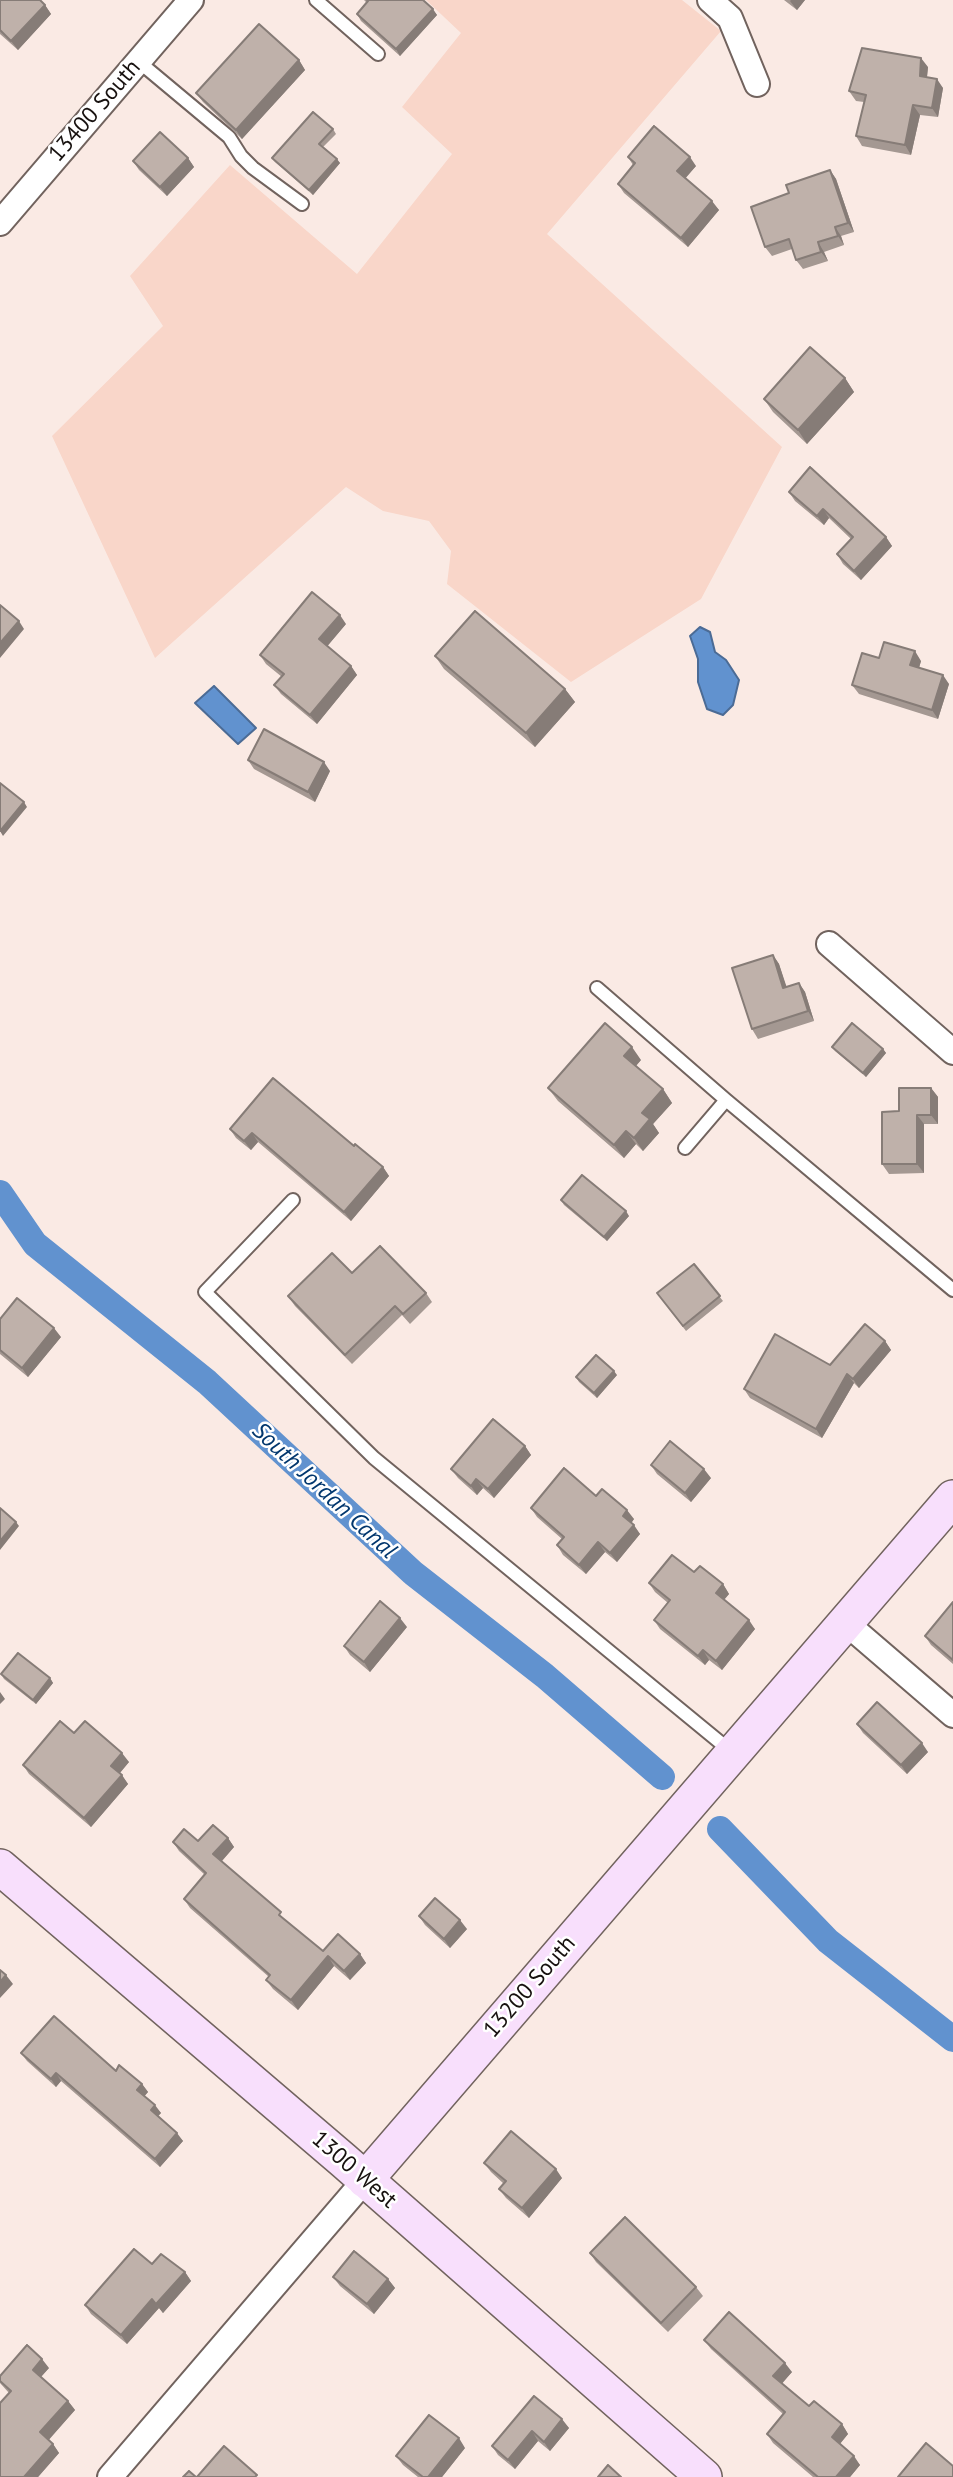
<!DOCTYPE html>
<html>
<head>
<meta charset="utf-8">
<style>
  body { margin:0 }
  canvas { display:block; background:#faeae4 }
</style>
</head>
<body>
<canvas width="953" height="2477"></canvas>
<script>
const context = document.querySelector('canvas').getContext('2d');
context.lineJoin = 'round';
function fillPath(path, color) {
  context.fillStyle = color;
  context.fill(path, 'evenodd');
}
function toPath(rows) {
  const path = new Path2D();
  for (const r of rows) {
    path.moveTo(r[0], r[1]);
    for (let i = 2; i < r.length; i += 2) path.lineTo(r[i], r[i + 1]);
  }
  return path;
}
function strokePath(path, color, width, dash) {
  context.strokeStyle = color;
  context.lineWidth = width;
  context.lineCap = dash ? 'butt' : 'round';
  context.setLineDash(dash || []);
  context.stroke(path);
}
function write(font, color, halo, rows, align = 'center') {
  context.font = font + ' "PT Sans",sans-serif';
  context.lineWidth = 5;
  context.setLineDash([]);
  context.textBaseline = 'middle';
  context.strokeStyle = halo;
  context.fillStyle = color;
  for (const [text, x, y, turn = 0] of rows) {
    context.save();
    context.translate(x, y);
    context.rotate((+turn || 0) * Math.PI / 180);
    context.textAlign = isNaN(turn) ? turn : align;
    if (halo) context.strokeText(text, 0, 0);
    context.fillText(text, 0, 0);
    context.restore();
  }
}
fillPath(toPath([
  [426,0,682,0,721,31,547,234,782,447,701,599,571,682,447,584,451,551,429,521,383,511,346,487,155,658,52,436,163,326,130,276,230,165,357,274,452,154,402,107,461,33]
]), '#f9d6c9');
const water = toPath([
  [700,627,710,632,715,652,726,660,739,680,733,705,723,715,707,709,698,682,698,659,690,636,700,627],
  [214,686,256,728,238,744,195,703,214,686]
]);
fillPath(water, '#6192cf');
strokePath(water, '#4b6b95', 2);
strokePath(toPath([
  [0,1193,35,1244,207,1382,413,1573,545,1676,662,1777],
  [720,1829,828,1941,953,2039]
]), '#6192cf', 26);
const lane = toPath([
  [316,0,378,54],
  [138,61,229,137,241,156,253,168,302,204],
  [597,988,726,1100,953,1290],
  [685,1148,726,1100],
  [293,1200,205,1292,374,1458,733,1753]
]);
const street = toPath([
  [710,0,730,18,757,84],
  [0,223,191,0],
  [829,944,953,1052],
  [846,1623,953,1715],
  [110,2477,365,2180]
]);
const secondary = toPath([
  [0,1867,343,2160,704,2477],
  [365,2180,953,1498]
]);
strokePath(lane, '#71635e', 16);
strokePath(street, '#71635e', 28);
strokePath(secondary, '#71635e', 38);
strokePath(lane, '#fff', 12);
strokePath(street, '#fff', 24);
strokePath(secondary, '#f8dffc', 35);
fillPath(toPath([
  [0,0,45,5,51,14,18,50,0,34],
  [364,0,423,0,437,15,400,56,361,21,357,14,367,3],
  [784,0,805,0,797,10],
  [299,60,305,70,242,139,203,102,196,93],
  [928,67,927,77,943,88,938,117,920,115,911,155,862,146,856,136,864,102,856,101,849,91],
  [333,129,336,134,323,147,340,163,313,195,275,162,272,158],
  [628,157,696,166,685,178,719,210,688,247,624,193,618,184,633,165],
  [188,158,194,167,167,196,139,170,133,161],
  [830,170,836,179,854,232,841,236,844,245,824,252,828,261,803,269,796,260,792,249,772,256,765,247,789,193],
  [845,378,854,392,807,444,773,412,764,399],
  [789,492,886,537,892,546,861,580,843,564,837,554,851,539,829,518,824,525,795,501],
  [346,624,327,646,351,666,357,675,317,724,281,694,274,685,282,677,266,664,260,655],
  [435,656,565,689,575,702,535,747,444,669],
  [879,658,921,661,919,668,949,684,938,719,859,694,852,685],
  [248,760,330,771,315,802,254,769],
  [773,955,779,964,786,987,799,983,805,992,814,1021,758,1039,752,1029],
  [832,1047,883,1049,886,1053,866,1077,835,1051],
  [641,1060,636,1066,663,1089,672,1103,653,1124,659,1133,643,1151,636,1144,624,1158,558,1101,548,1088],
  [931,1088,938,1097,938,1124,924,1124,924,1173,889,1174,882,1164,899,1111],
  [230,1129,354,1146,383,1167,389,1176,351,1221,258,1142,251,1150,236,1138],
  [561,1200,629,1216,607,1241,564,1205],
  [694,1264,723,1301,686,1331,657,1293],
  [426,1293,432,1302,410,1324,402,1315,352,1364,295,1306,288,1296],
  [0,1319,61,1337,28,1377,0,1354],
  [885,1341,891,1350,859,1388,854,1383,822,1438,750,1398,744,1389,830,1365],
  [617,1375,597,1398,579,1382,576,1377],
  [525,1446,531,1455,494,1498,483,1488,477,1495,458,1478,451,1469],
  [651,1465,711,1478,691,1502,657,1474],
  [596,1496,634,1519,631,1523,640,1534,617,1562,605,1552,586,1574,563,1555,557,1545,562,1539,537,1517,531,1508],
  [694,1572,723,1584,729,1594,724,1600,755,1629,722,1670,709,1660,705,1665,660,1629,654,1620,668,1603,655,1592,649,1583],
  [953,1602,953,1664,931,1645,925,1636],
  [407,1627,370,1672,350,1655,344,1646],
  [1,1674,50,1678,53,1683,36,1704,4,1679],
  [857,1724,928,1752,907,1774,863,1733],
  [74,1733,129,1762,120,1773,128,1784,91,1827,29,1774,23,1765],
  [228,1838,234,1847,222,1861,287,1922,323,1951,360,1954,366,1963,350,1980,334,1966,298,2010,273,1989,266,1980,269,1977,190,1908,184,1899,205,1875,179,1851,173,1842],
  [419,1916,467,1929,450,1948,425,1925],
  [21,2053,116,2071,142,2084,148,2092,144,2096,161,2113,158,2116,183,2141,160,2167,61,2081,56,2087,27,2061],
  [484,2163,562,2178,529,2218,506,2198,499,2189,504,2184,491,2172],
  [590,2253,696,2287,703,2296,668,2332,596,2262],
  [152,2264,185,2272,191,2281,163,2313,159,2308,127,2344,91,2314,85,2305],
  [333,2277,388,2279,395,2288,374,2314,340,2286],
  [704,2340,792,2372,781,2383,809,2406,842,2424,848,2434,840,2444,860,2465,850,2477,813,2477,773,2443,767,2434,783,2414,711,2349],
  [49,2368,41,2377,68,2401,75,2410,48,2440,53,2444,59,2453,38,2477,0,2477,9,2393,0,2383,0,2376],
  [534,2396,569,2428,550,2451,538,2441,515,2469,498,2455,492,2446],
  [465,2448,442,2477,418,2477,403,2465,396,2456]
]), '#a49892');
fillPath(toPath([
  [791,0,805,0,797,10,790,1],
  [45,5,51,14,18,50,11,41],
  [433,9,437,15,400,56,396,49],
  [921,58,928,67,926,86,920,76],
  [299,60,305,70,242,139,236,130],
  [937,79,943,88,938,117,932,108],
  [913,105,920,115,911,155,905,145],
  [690,157,696,166,684,180,677,171],
  [188,158,194,167,167,196,160,187],
  [337,159,340,163,313,195,309,190],
  [830,170,836,179,854,232,848,223],
  [712,201,719,210,688,247,681,238],
  [835,227,841,236,844,245,838,236],
  [818,242,824,252,828,261,821,252],
  [845,378,854,392,807,444,798,430],
  [823,509,829,518,824,525,817,516],
  [886,537,892,546,861,580,854,571],
  [340,615,346,624,325,649,319,639],
  [19,621,24,629,0,658,0,643],
  [915,651,921,661,917,674,910,665],
  [351,666,357,675,317,724,310,715],
  [943,675,949,684,938,719,932,710],
  [565,689,575,702,535,747,526,733],
  [324,762,330,771,315,802,308,792],
  [24,802,27,807,3,836,0,831],
  [773,955,779,964,790,997,783,988],
  [799,983,805,992,814,1021,808,1011],
  [632,1047,641,1060,633,1069,624,1056],
  [883,1049,886,1053,866,1077,863,1073],
  [931,1088,938,1097,938,1124,931,1115],
  [663,1089,672,1103,653,1124,659,1133,643,1151,634,1138,642,1113],
  [917,1115,924,1124,924,1173,917,1164],
  [626,1131,636,1144,624,1158,614,1145],
  [252,1133,258,1142,251,1150,244,1141],
  [383,1167,389,1176,351,1221,344,1212],
  [626,1211,629,1216,607,1241,604,1237],
  [54,1328,61,1337,28,1377,22,1368],
  [885,1341,891,1350,859,1388,853,1379],
  [614,1371,617,1375,597,1398,594,1393],
  [847,1374,854,1383,822,1438,816,1429],
  [525,1446,531,1455,494,1498,488,1489],
  [704,1469,711,1478,691,1502,685,1493],
  [476,1479,483,1488,477,1495,471,1486],
  [627,1510,634,1519,630,1525,623,1516],
  [16,1522,19,1526,0,1550,0,1541],
  [634,1525,640,1534,617,1562,610,1553],
  [598,1542,605,1552,586,1574,579,1565],
  [723,1584,729,1594,722,1602,716,1593],
  [400,1618,407,1627,370,1672,364,1662],
  [749,1620,755,1629,722,1670,716,1661],
  [703,1650,709,1660,705,1665,698,1656],
  [50,1678,53,1683,36,1704,33,1700],
  [0,1692,5,1699,0,1704],
  [922,1743,928,1752,907,1774,901,1765],
  [122,1753,129,1762,118,1775,111,1766],
  [122,1775,128,1784,91,1827,84,1818],
  [228,1838,234,1847,220,1863,213,1854],
  [460,1920,467,1929,450,1948,444,1939],
  [360,1954,366,1963,350,1980,344,1971],
  [328,1956,334,1966,298,2010,291,2000],
  [6,1975,13,1984,0,1998,0,1982],
  [56,2073,61,2081,56,2087,51,2079],
  [142,2084,148,2092,143,2098,137,2090],
  [155,2105,161,2113,156,2118,151,2110],
  [177,2133,183,2141,160,2167,155,2159],
  [556,2169,562,2178,529,2218,522,2208],
  [185,2272,191,2281,163,2313,156,2304],
  [388,2279,395,2288,374,2314,367,2304],
  [152,2299,159,2308,127,2344,121,2335],
  [42,2359,49,2368,39,2379,33,2370],
  [785,2363,792,2372,780,2386,773,2376],
  [68,2401,75,2410,47,2442,40,2432],
  [562,2419,569,2428,550,2451,544,2442],
  [842,2424,848,2434,838,2446,832,2437],
  [532,2431,538,2441,515,2469,508,2460],
  [459,2438,465,2448,442,2477,428,2477],
  [53,2444,59,2453,38,2477,24,2477],
  [854,2456,860,2465,850,2477,836,2477]
]), '#867c77');
const building = toPath([
  [0,0,40,0,45,5,11,41,0,30,0,0],
  [367,0,423,0,433,9,396,49,357,14,368,1,367,0],
  [259,24,299,60,236,130,196,93,259,24],
  [862,48,921,58,920,76,937,79,932,108,913,105,905,145,856,136,866,95,849,91,862,48],
  [313,112,333,129,319,144,337,159,309,190,272,158,313,112],
  [654,126,690,157,677,171,712,201,681,238,618,184,635,163,628,157,654,126],
  [160,132,188,158,160,187,133,161,160,132],
  [830,170,848,223,835,227,838,236,818,242,821,252,796,260,789,239,765,247,751,207,789,193,786,185,830,170],
  [810,347,845,378,798,430,764,399,810,347],
  [810,467,886,537,854,571,837,554,853,537,823,509,817,516,789,492,810,467],
  [312,592,340,615,319,639,351,666,310,715,274,685,284,674,260,655,312,592],
  [0,605,19,621,0,643,0,605],
  [475,611,565,689,526,733,435,656,475,611],
  [884,642,915,651,910,665,943,675,932,710,852,685,862,653,879,658,884,642],
  [264,729,324,762,308,792,248,760,264,729],
  [0,783,24,802,0,831,0,783],
  [773,955,783,988,799,983,808,1011,752,1029,732,968,773,955],
  [605,1023,632,1047,624,1056,663,1089,642,1113,650,1119,634,1138,626,1131,614,1145,548,1088,605,1023],
  [852,1023,883,1049,863,1073,832,1047,852,1023],
  [273,1078,354,1146,355,1144,383,1167,344,1212,252,1133,244,1141,230,1129,273,1078],
  [899,1088,931,1088,931,1115,917,1115,917,1164,882,1164,882,1112,899,1111,899,1088],
  [582,1175,626,1211,604,1237,561,1200,582,1175],
  [380,1246,426,1293,403,1314,395,1306,345,1355,288,1296,332,1253,352,1273,380,1246],
  [694,1264,720,1296,683,1326,657,1293,694,1264],
  [17,1298,54,1328,22,1368,0,1350,0,1319,17,1298],
  [865,1324,885,1341,853,1379,847,1374,816,1429,744,1389,775,1334,830,1365,865,1324],
  [596,1355,614,1371,594,1393,576,1377,596,1355],
  [493,1419,525,1446,488,1489,476,1479,471,1486,451,1469,493,1419],
  [670,1441,704,1469,685,1493,651,1465,670,1441],
  [564,1468,596,1496,602,1489,627,1510,623,1516,634,1525,610,1553,598,1542,579,1565,557,1545,564,1537,531,1508,564,1468],
  [0,1508,16,1522,0,1541,0,1508],
  [672,1555,694,1572,700,1566,723,1584,716,1593,749,1620,716,1661,703,1650,698,1656,654,1620,670,1600,649,1583,672,1555],
  [380,1601,400,1618,364,1662,344,1646,380,1601],
  [953,1602,953,1660,925,1636,953,1602],
  [18,1653,50,1678,33,1700,1,1674,18,1653],
  [877,1702,922,1743,901,1765,857,1724,877,1702],
  [60,1721,74,1733,85,1721,122,1753,111,1766,122,1775,84,1818,23,1765,60,1721],
  [213,1825,228,1838,213,1854,281,1912,279,1915,323,1951,338,1934,360,1954,344,1971,328,1956,291,2000,266,1980,270,1975,184,1899,206,1873,173,1842,184,1829,198,1841,213,1825],
  [435,1898,460,1920,444,1939,419,1916,435,1898],
  [0,1970,6,1975,0,1982,0,1970],
  [54,2016,116,2071,119,2065,142,2084,137,2090,155,2105,151,2110,177,2133,155,2159,56,2073,51,2079,21,2053,54,2016],
  [511,2131,556,2169,522,2208,499,2189,506,2181,484,2163,511,2131],
  [625,2217,696,2287,661,2323,590,2253,625,2217],
  [134,2249,152,2264,161,2254,185,2272,156,2304,152,2299,121,2335,85,2305,134,2249],
  [354,2251,388,2279,367,2304,333,2277,354,2251],
  [729,2312,785,2363,773,2376,809,2406,814,2401,842,2424,832,2437,854,2456,836,2477,818,2477,767,2434,785,2412,704,2340,729,2312],
  [27,2345,42,2359,33,2370,68,2401,40,2432,53,2444,24,2477,0,2477,0,2403,11,2391,0,2381,0,2376,27,2345],
  [534,2396,562,2419,544,2442,532,2431,508,2460,492,2446,534,2396],
  [429,2415,459,2438,428,2477,423,2477,396,2456,429,2415],
  [926,2443,953,2466,953,2477,898,2477,926,2443],
  [224,2446,257,2475,255,2477,197,2477,224,2446],
  [608,2465,621,2477,598,2477,608,2465],
  [189,2471,196,2477,183,2477,189,2471]
]);
fillPath(building, '#bfb1aa');
strokePath(building, '#867c77', 2);
write('23px', '#17110f', '#fff', [
  ["13400 South",95,111,-49],
  ["13200 South",530,1987,-49],
  ["1300 West",354,2170,41]
]);
write('italic 24px', '#02376e', '#fff', [
  ["South Jordan Canal",324,1491,43]
]);
</script>
</body>
</html>
